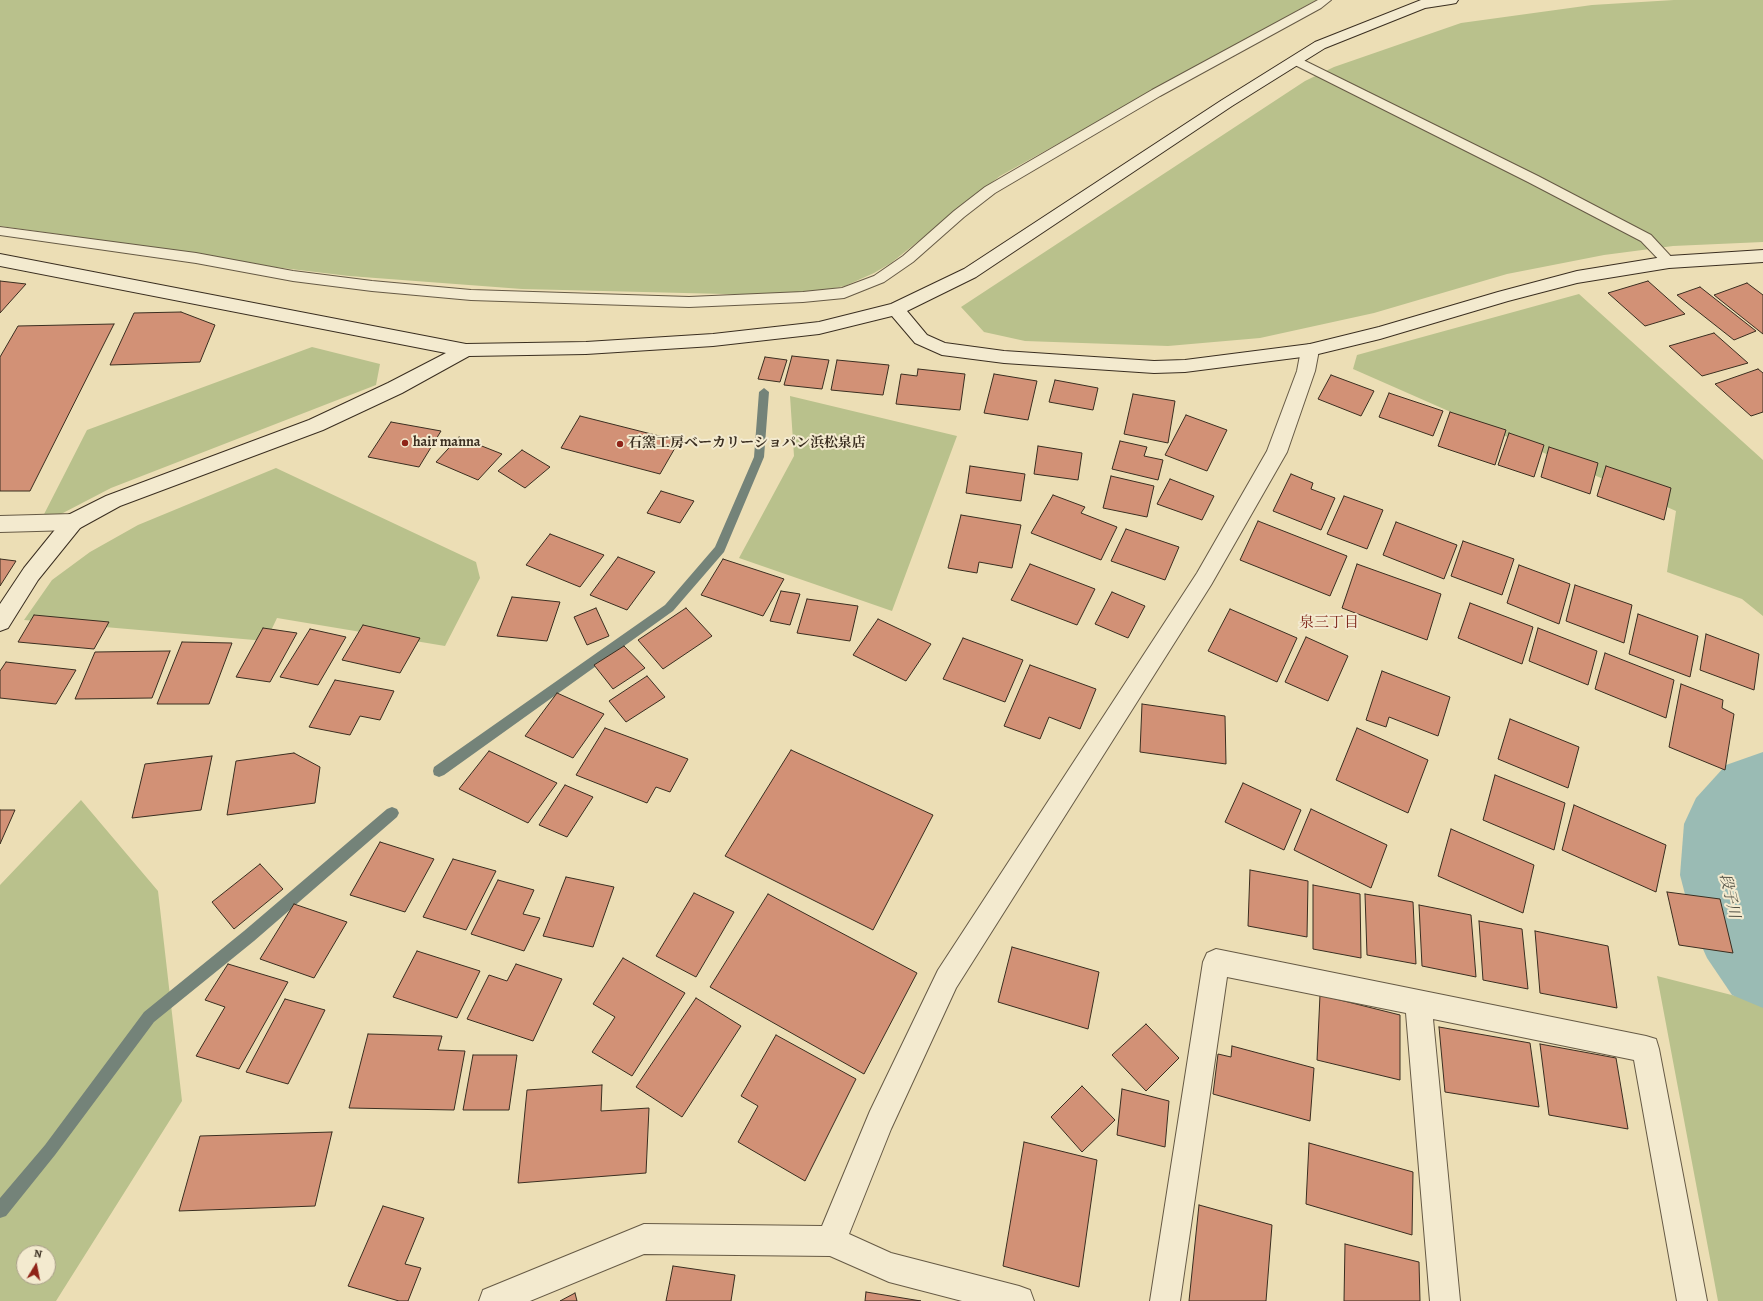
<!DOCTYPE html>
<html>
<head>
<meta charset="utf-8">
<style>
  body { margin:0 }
  #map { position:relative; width:1763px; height:1301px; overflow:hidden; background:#ecdeb5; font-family:Alegreya,serif }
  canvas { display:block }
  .north { position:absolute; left:16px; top:1245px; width:40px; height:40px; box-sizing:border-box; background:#f3eacf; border:1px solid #a99f89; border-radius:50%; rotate:10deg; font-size:11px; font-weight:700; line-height:16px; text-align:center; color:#3a2e20 }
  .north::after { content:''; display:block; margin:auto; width:14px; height:18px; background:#8f2418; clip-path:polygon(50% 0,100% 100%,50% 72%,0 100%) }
</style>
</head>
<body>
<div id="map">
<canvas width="1763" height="1301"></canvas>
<div class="north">N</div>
</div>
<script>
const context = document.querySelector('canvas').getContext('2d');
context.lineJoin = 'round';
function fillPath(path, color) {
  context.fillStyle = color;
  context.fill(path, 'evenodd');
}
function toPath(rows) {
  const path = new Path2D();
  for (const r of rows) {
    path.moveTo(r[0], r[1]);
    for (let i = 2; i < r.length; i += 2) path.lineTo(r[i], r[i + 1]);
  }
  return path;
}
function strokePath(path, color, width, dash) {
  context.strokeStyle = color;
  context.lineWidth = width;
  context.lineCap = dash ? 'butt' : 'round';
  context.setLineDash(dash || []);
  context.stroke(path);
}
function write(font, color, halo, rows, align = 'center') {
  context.font = font + ' Alegreya,"Noto Serif JP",serif';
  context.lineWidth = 4;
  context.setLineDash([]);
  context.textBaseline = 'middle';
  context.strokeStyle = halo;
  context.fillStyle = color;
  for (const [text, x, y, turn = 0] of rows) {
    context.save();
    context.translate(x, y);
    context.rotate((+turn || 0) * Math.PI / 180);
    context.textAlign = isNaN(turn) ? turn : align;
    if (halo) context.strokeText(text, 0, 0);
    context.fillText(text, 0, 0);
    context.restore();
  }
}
fillPath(toPath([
  [0,0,1316,0,1000,176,891,263,874,273,845,286,808,293,765,295,522,289,349,276,274,267,208,255,0,226],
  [1674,0,1763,0,1763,242,1673,246,1604,255,1507,274,1374,313,1260,338,1168,346,1025,341,984,332,961,307,1305,81,1334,67,1461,23,1592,5],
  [1579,294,1763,460,1763,616,1742,599,1667,572,1676,511,1353,369,1357,355],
  [312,347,380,364,376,385,111,488,38,526,87,430],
  [790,396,957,436,892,611,739,558,794,456],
  [276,468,476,562,480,578,445,646,277,618,266,641,24,620,52,580,90,552,138,525],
  [81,800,158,891,182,1101,56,1301,0,1301,0,885],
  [24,1253,48,1253,48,1277,24,1277],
  [1657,976,1763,1003,1763,1301,1718,1301]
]), '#b9c18c');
fillPath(toPath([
  [764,388,769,392,764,457,724,552,673,611,444,775,439,777,434,775,433,771,434,767,665,605,715,547,754,457,759,392,764,388],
  [392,807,397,809,399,813,397,817,254,941,154,1022,55,1155,6,1216,0,1218,0,1198,45,1145,144,1012,244,931,387,809,392,807]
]), '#748379');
fillPath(toPath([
  [1763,752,1763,1008,1732,995,1707,958,1694,929,1680,875,1684,824,1696,798,1726,765,1763,752]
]), '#9abbb4');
const building = toPath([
  [0,281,26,284,0,313,0,281],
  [1648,281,1685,314,1645,326,1608,293,1648,281],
  [1747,283,1763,295,1763,334,1714,295,1747,283],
  [1700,287,1756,331,1734,340,1677,295,1700,287],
  [181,312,215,325,200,362,110,365,134,313,181,312],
  [114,324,30,491,0,491,0,357,18,326,114,324],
  [1714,333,1748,363,1702,376,1669,346,1714,333],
  [792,356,829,360,822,389,784,385,792,356],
  [765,357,787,360,780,382,758,379,765,357],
  [837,360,889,365,883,395,831,390,837,360],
  [918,369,965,374,960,410,896,404,901,374,917,376,918,369],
  [1758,369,1763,373,1763,412,1751,416,1715,384,1758,369],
  [994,374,1037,381,1028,420,984,413,994,374],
  [1331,375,1374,391,1361,416,1318,399,1331,375],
  [1055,380,1098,388,1093,410,1049,402,1055,380],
  [1389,393,1443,411,1433,436,1379,417,1389,393],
  [1133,394,1175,401,1168,443,1124,434,1133,394],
  [1450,412,1506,430,1495,465,1438,446,1450,412],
  [1186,415,1227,430,1207,471,1165,455,1186,415],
  [580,416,679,441,660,474,561,448,580,416],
  [391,422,441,431,419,467,368,457,391,422],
  [1509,433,1544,445,1534,477,1498,465,1509,433],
  [459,437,502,454,478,480,436,462,459,437],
  [1120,441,1147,447,1144,456,1163,460,1158,480,1112,469,1120,441],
  [1038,446,1082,453,1078,480,1034,474,1038,446],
  [1549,447,1598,463,1590,494,1541,477,1549,447],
  [522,450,550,467,525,488,498,471,522,450],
  [970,466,1025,474,1021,501,966,493,970,466],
  [1606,466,1671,488,1664,520,1597,496,1606,466],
  [1291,474,1313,483,1311,489,1335,498,1321,530,1273,511,1291,474],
  [1111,476,1154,486,1147,517,1103,508,1111,476],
  [1170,479,1214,496,1202,520,1157,504,1170,479],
  [661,491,694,501,680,523,647,513,661,491],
  [1053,495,1085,507,1081,513,1117,527,1101,560,1031,533,1053,495],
  [1344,496,1383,510,1367,549,1327,534,1344,496],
  [961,515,1021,525,1012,568,979,562,977,573,948,568,961,515],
  [1258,521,1347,556,1330,596,1240,560,1258,521],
  [1396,522,1457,545,1444,579,1383,555,1396,522],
  [1126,529,1179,547,1165,580,1111,561,1126,529],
  [550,534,604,555,580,587,526,565,550,534],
  [1463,541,1514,559,1502,595,1451,576,1463,541],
  [618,557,655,572,627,610,590,595,618,557],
  [0,559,16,561,0,586,0,559],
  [723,559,784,579,763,616,701,595,723,559],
  [1030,564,1095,589,1077,625,1011,600,1030,564],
  [1357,564,1441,594,1427,640,1342,608,1357,564],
  [1519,565,1570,584,1559,624,1507,603,1519,565],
  [1575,585,1632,605,1624,643,1566,621,1575,585],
  [781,591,800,594,790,625,770,621,781,591],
  [1112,592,1145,606,1128,638,1095,624,1112,592],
  [512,597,560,602,547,641,497,636,512,597],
  [807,599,858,606,850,641,797,633,807,599],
  [1470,603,1533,627,1522,664,1458,638,1470,603],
  [596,608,609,636,587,645,574,617,596,608],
  [686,608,712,636,663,669,638,640,686,608],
  [1230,609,1297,638,1277,682,1208,651,1230,609],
  [1638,614,1698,636,1690,677,1629,654,1638,614],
  [34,615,109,622,94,649,18,642,34,615],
  [878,619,931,644,906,681,853,655,878,619],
  [363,625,420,638,400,673,342,660,363,625],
  [263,628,297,633,270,682,236,677,263,628],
  [1538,628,1597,651,1588,685,1529,661,1538,628],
  [310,629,346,637,318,685,280,677,310,629],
  [1706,634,1759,654,1754,690,1700,670,1706,634],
  [1306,637,1348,656,1328,701,1285,682,1306,637],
  [963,638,1023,660,1005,702,943,679,963,638],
  [182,642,232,643,209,704,157,704,182,642],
  [624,646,645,668,613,689,594,665,624,646],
  [170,651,152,698,75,699,95,652,170,651],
  [1605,653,1674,680,1666,718,1595,689,1605,653],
  [6,662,76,670,56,704,0,698,0,671,6,662],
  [1030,665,1096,689,1080,729,1049,717,1040,739,1004,726,1030,665],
  [1382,671,1450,697,1438,736,1389,717,1386,727,1366,720,1382,671],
  [647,676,665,697,626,722,609,701,647,676],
  [335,680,394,691,380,720,360,716,350,735,309,727,335,680],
  [1681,684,1723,700,1722,708,1734,714,1725,770,1669,747,1681,684],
  [557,693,604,714,573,758,525,736,557,693],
  [1142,704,1225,716,1226,764,1140,752,1142,704],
  [1510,719,1579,747,1568,788,1498,759,1510,719],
  [605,728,688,759,670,792,656,787,647,803,576,775,605,728],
  [1357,728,1428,760,1408,813,1336,780,1357,728],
  [791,750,933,815,873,930,725,856,791,750],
  [489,751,557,783,528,823,459,789,489,751],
  [294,753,320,767,315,803,227,815,236,761,294,753],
  [212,756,201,810,132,818,145,764,212,756],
  [1495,775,1565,803,1554,850,1483,820,1495,775],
  [1243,783,1301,810,1284,850,1225,822,1243,783],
  [565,785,593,797,567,837,539,825,565,785],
  [1574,805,1666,845,1656,892,1562,850,1574,805],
  [1311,809,1387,845,1371,888,1294,850,1311,809],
  [0,810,15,810,0,844,0,810],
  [1451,829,1534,865,1523,913,1438,876,1451,829],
  [380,842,434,859,405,912,350,895,380,842],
  [453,859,496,871,466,930,423,917,453,859],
  [260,864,283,889,234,929,212,902,260,864],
  [1250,870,1308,881,1307,937,1248,926,1250,870],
  [566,877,614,887,593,947,543,936,566,877],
  [498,880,534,890,523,914,540,918,524,951,471,934,498,880],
  [1313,885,1360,894,1361,958,1313,949,1313,885],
  [1667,892,1720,899,1733,953,1679,945,1667,892],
  [694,893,734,912,696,977,656,956,694,893],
  [768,894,917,973,864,1074,710,987,768,894],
  [1365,894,1413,902,1416,964,1367,955,1365,894],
  [294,904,347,922,314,978,260,959,294,904],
  [1419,905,1471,915,1476,977,1422,966,1419,905],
  [1479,921,1522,929,1528,989,1483,980,1479,921],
  [1535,931,1608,946,1617,1008,1540,993,1535,931],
  [1012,947,1099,972,1088,1029,998,1002,1012,947],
  [417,951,480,971,457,1018,393,997,417,951],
  [623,958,685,993,632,1076,592,1052,615,1017,593,1004,623,958],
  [228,964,288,982,239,1069,196,1056,225,1007,205,1000,228,964],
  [516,964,562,979,533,1041,467,1019,489,975,507,981,516,964],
  [1320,995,1400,1015,1400,1080,1317,1060,1320,995],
  [696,998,741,1026,682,1117,636,1087,696,998],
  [285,999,325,1010,288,1084,246,1072,285,999],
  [1146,1024,1179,1058,1146,1091,1112,1055,1146,1024],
  [1439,1027,1530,1043,1539,1107,1445,1092,1439,1027],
  [368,1034,442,1036,438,1050,465,1051,454,1110,349,1108,368,1034],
  [776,1035,856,1079,805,1181,738,1142,758,1106,741,1096,776,1035],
  [1540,1044,1616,1058,1628,1129,1549,1115,1540,1044],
  [1232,1046,1314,1068,1310,1121,1213,1094,1218,1054,1231,1057,1232,1046],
  [473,1055,517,1055,509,1110,463,1110,473,1055],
  [602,1085,601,1111,649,1108,646,1173,518,1183,527,1090,602,1085],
  [1082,1086,1115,1120,1082,1152,1051,1117,1082,1086],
  [1122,1089,1169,1101,1165,1147,1117,1135,1122,1089],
  [332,1132,315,1206,179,1211,200,1136,332,1132],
  [1024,1142,1097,1160,1079,1287,1003,1266,1024,1142],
  [1309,1143,1413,1172,1412,1235,1306,1204,1309,1143],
  [1199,1205,1272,1225,1266,1301,1189,1301,1199,1205],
  [383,1206,424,1218,405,1264,421,1268,408,1301,399,1301,348,1286,383,1206],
  [1345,1244,1419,1262,1420,1301,1344,1301,1345,1244],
  [673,1266,735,1275,731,1301,666,1301,673,1266],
  [866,1292,921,1301,865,1301,866,1292],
  [575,1293,577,1301,560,1301,575,1293]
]);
fillPath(building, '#d29176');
strokePath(building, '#3a2e20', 1);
const lane = toPath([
  [1318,0,1331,0,1321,8,1160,96,995,193,964,217,913,262,884,282,844,298,803,302,689,307,471,300,372,291,293,281,196,263,0,235,0,227,196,253,293,271,372,281,471,290,689,297,803,292,842,288,874,276,903,256,954,211,985,187,1152,90,1318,0],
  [1295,56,1538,176,1651,235,1676,262,1674,265,1664,265,1641,241,1528,182,1291,63,1289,60,1295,56]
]);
const street = toPath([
  [1310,344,1316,346,1319,350,1315,371,1287,452,1211,585,956,988,891,1129,849,1234,891,1253,1019,1286,1030,1290,1034,1301,962,1301,889,1282,830,1256,644,1254,530,1301,479,1301,483,1290,644,1224,822,1226,870,1111,938,970,1197,573,1267,451,1297,371,1301,350,1304,346,1310,344],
  [73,514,80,516,83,522,80,528,73,530,0,532,0,516,73,514],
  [1216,949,1646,1036,1656,1039,1659,1049,1707,1301,1677,1301,1634,1060,1433,1019,1460,1301,1430,1301,1406,1013,1227,977,1180,1301,1150,1301,1203,962,1207,953,1216,949]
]);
const secondary = toPath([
  [1421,0,1458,0,1456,3,1451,4,1425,8,1325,48,1232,106,976,277,907,311,927,335,945,343,1004,351,1154,361,1185,360,1310,344,1379,327,1498,292,1577,271,1669,256,1763,250,1763,262,1669,268,1577,283,1508,301,1380,339,1310,356,1185,372,1154,373,1004,363,942,355,915,343,892,316,819,334,713,346,586,354,469,356,402,393,323,430,120,506,80,528,38,580,8,628,0,631,0,604,24,568,66,516,106,496,309,420,388,383,446,353,0,266,0,254,466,344,586,342,713,334,819,322,891,304,964,269,1222,100,1315,42,1421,0]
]);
strokePath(lane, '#665a45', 2);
strokePath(street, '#665a45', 2);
strokePath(secondary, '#3a2e20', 2);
fillPath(lane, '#f3eacf');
fillPath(street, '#f3eacf');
fillPath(secondary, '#f3eacf');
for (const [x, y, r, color] of [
  [405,443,4,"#8f2418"],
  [620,444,4,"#8f2418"]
]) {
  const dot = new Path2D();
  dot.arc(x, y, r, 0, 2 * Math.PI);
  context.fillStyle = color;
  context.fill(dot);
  strokePath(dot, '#f3eacf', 1.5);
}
write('bold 14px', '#3a2e20', '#f3eacf', [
  ["hair manna",413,443],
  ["石窯工房ベーカリーショパン浜松泉店",628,444]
], 'left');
write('15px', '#7a1f14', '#f3eacf', [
  ["泉三丁目",1329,623]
]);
write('italic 15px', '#525145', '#f3eacf', [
  ["段子川",1729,896,77]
]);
</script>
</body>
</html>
